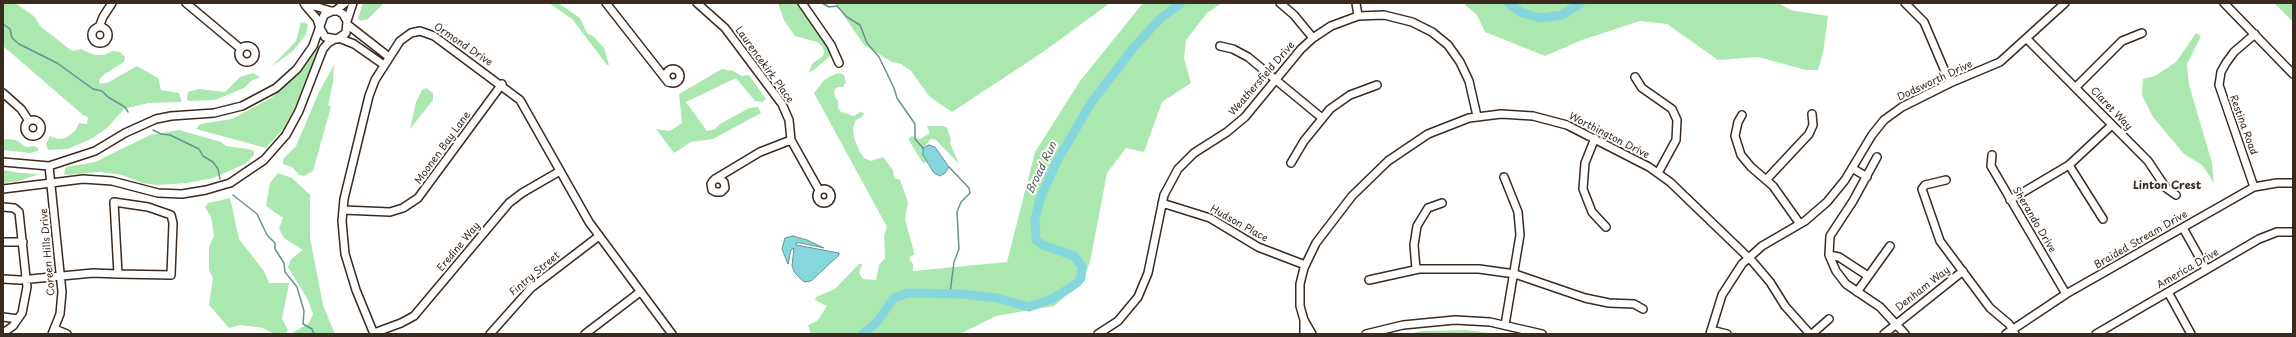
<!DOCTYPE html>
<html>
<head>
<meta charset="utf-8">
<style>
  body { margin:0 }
  #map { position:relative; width:2296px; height:337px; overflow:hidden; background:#fff; font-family:"Playpen Sans",sans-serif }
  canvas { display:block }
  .frame { position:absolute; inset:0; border:4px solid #3b2a1e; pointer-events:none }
</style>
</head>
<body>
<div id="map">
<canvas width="2296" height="337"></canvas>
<div class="frame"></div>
</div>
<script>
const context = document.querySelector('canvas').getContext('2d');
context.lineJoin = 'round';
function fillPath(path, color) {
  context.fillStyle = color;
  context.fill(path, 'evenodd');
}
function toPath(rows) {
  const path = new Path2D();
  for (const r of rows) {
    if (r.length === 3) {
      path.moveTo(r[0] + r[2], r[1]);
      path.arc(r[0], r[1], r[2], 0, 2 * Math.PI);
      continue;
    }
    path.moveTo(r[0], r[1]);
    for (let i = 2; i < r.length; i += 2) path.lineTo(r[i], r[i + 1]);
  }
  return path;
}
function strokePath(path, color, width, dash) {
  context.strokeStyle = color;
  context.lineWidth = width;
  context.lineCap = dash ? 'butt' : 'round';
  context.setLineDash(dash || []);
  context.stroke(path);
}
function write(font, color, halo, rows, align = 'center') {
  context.font = font + ' "Playpen Sans",sans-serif';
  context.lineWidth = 4;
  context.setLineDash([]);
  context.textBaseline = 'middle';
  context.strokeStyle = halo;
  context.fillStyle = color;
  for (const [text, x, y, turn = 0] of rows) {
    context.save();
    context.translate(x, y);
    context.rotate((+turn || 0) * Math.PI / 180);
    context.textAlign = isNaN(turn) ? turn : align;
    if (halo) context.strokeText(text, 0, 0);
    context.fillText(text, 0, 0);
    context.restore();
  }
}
fillPath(toPath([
  [3,3,15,3,35,17,40,26,72,51,80,49,95,55,104,55,113,51,120,52,125,57,124,62,103,75,99,80,100,84,109,82,137,66,158,78,161,90,179,93,182,102,148,103,124,109,107,128,93,138,68,149,48,150,46,144,50,136,58,139,66,138,75,131,79,123,87,124,88,117,83,115,3,46],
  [363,3,384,3,368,19,360,21,358,18],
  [549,3,558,3,580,18,587,33,594,37,604,48,609,65,607,65,572,19],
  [778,3,799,3,830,50,830,56,814,70,809,72,812,64,823,56,824,51,822,46,817,42,795,36,784,20],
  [835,3,1110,3,1043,52,952,112,929,96,911,71,901,64,892,62,864,45],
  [1143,3,1222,3,1207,13,1186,40,1184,58,1191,83,1162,102,1144,152,1126,148,1107,173,1090,262,1082,282,1054,306,996,316,960,334,811,334,808,325,817,321,827,306,815,300,816,297,835,289,859,264,862,264,859,273,863,279,876,280,879,265,885,258,884,236,887,227,814,93,824,80,835,74,840,73,844,75,846,82,843,87,838,87,834,90,835,97,838,101,838,107,841,112,854,116,860,112,864,113,862,117,856,120,853,128,854,138,860,152,864,158,871,161,883,157,893,170,894,178,900,180,908,202,905,219,914,252,914,255,910,256,910,260,913,264,913,271,1007,262,1035,152,1080,81],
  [1463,3,1779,3,1790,10,1828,16,1823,53,1818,70,1806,70,1758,57,1718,60,1667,24,1640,21,1582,40,1545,56,1485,32,1477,15],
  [2274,3,2293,3,2293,22],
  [301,22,308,24,306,34,293,51,271,67,296,41],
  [2196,33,2201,36,2187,64,2189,85,2212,163,2214,183,2202,165,2184,154,2153,117,2142,95,2143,79,2155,76,2176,62],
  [317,46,319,47,296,105,283,129,266,148,196,129,200,124,232,119,271,98,299,74],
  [334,65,333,83,328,105,331,107,313,171,304,176,299,175,292,167,283,164,283,159,296,146,319,92],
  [722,69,733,71,742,76,749,75,766,99,762,102,755,101,736,78,686,102,707,131,715,129,720,124,749,108,758,107,761,113,713,139,691,142,674,153,656,129,670,131,682,123,679,94],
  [253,73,260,77,251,81,244,88,215,100,189,101,187,99,188,92,199,89,225,92,240,77],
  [426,88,433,93,433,100,410,129,416,102,422,90],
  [927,126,943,126,947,128,951,139,950,143,959,164,936,140,931,139,923,148,927,162,923,163,908,139,912,136,920,139,930,133],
  [179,130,221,142,226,146,248,149,254,151,254,155,245,164,213,178,187,183,157,185,142,183,122,175,100,172,66,175,64,174,66,167,95,162,150,135],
  [8,139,16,140,26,147,34,146,38,148,38,151,30,153,3,150,3,140],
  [3,170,21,173,39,174,19,181,3,183],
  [278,173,292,178,310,195,310,238,323,305,335,334,291,334,309,323,313,314,308,300,288,267,291,259,303,250,284,238,279,229,283,218,266,206,270,183],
  [230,198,239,239,264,271,269,283,289,283,282,319,288,330,286,334,274,334,263,328,240,325,229,328,209,305,213,278,209,270,209,247,214,236,211,217,205,207,208,203],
  [1466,330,1496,334,1408,334,1422,331]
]), '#abe8af');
const water = toPath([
  [929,145,935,147,949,167,945,173,940,176,934,173,923,155,923,148,929,145],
  [793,236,807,240,824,248,801,243,796,243,796,245,839,253,839,255,811,281,804,282,795,273,792,266,794,248,791,250,788,264,782,249,785,238,793,236]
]);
fillPath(water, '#86d7dd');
strokePath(water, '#689291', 1);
strokePath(toPath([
  [822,3,829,7,837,6,847,17,860,25,867,43,879,57,894,88,897,98,915,124,915,139,923,148],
  [3,24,10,29,12,38,19,44,57,63,93,89,102,91,108,97,125,107,128,112],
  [153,130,161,134,170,135,199,149,203,156,213,162,218,169,220,179],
  [949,167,969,188,970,193,961,202,957,212,959,249,954,262,950,293],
  [233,195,257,214,267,235,275,243,275,249,284,263,285,272,297,287,304,311,303,324,312,329,314,334]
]), '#689291', 1.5);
strokePath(toPath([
  [1508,3,1522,13,1541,18,1562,15,1581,3],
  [863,334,877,322,894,298,908,293,961,294,997,298,1029,307,1054,298,1077,283,1081,278,1082,267,1074,256,1043,245,1036,240,1035,219,1040,199,1057,161,1091,103,1134,47,1160,19,1181,3]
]), '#86d7dd', 9);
const minor = toPath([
  [186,3,241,49],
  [304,3,331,11],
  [606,3,668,82],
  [697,3,725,28,782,104,789,120,791,140,819,190],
  [802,3,831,45,839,63],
  [1280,3,1294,15,1313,38],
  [1356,3,1358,16],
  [1905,3,1924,22,1950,83],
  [2224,3,2293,74],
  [305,5,317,19,319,25],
  [335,11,345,3],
  [347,21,353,3],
  [348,25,389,57],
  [99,27,103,17,112,3],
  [100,35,8],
  [339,38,354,44,384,65],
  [2027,39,2148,161,2166,188,2176,195],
  [1220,46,1233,49,1248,57,1322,118],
  [247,54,8],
  [673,76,7],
  [1635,77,1642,88,1672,109,1677,120,1676,140,1658,173],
  [2076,87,2122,41,2142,33],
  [3,93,21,109,29,121],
  [1742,115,1738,122,1735,136,1741,155,1751,167,1773,186,1800,224],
  [33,128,8],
  [1595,138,1585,163,1583,189,1592,212,1606,227],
  [1992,155,1991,166,2066,294],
  [1877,157,1853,201,1830,236,1829,255,1836,271,1846,284,1880,307,1905,334],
  [3,162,49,166,95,151,125,133,156,119,171,116,214,113,242,106,276,88,297,69,313,46,324,15,332,11,338,11,343,14,347,21,346,33,337,39,325,37,320,28],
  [1291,163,1304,141,1330,109,1350,95,1377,85],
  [2069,165,2103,219],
  [49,166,62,292,60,314,52,334],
  [1852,168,1867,177],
  [1504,177,1518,212,1520,235,1505,325],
  [715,179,720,179,724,182,725,188,721,192,716,192,712,190,711,184,713,181,715,179,760,152,791,140],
  [1766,180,1809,134,1813,125,1812,114],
  [1946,180,1925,185,1922,189,1940,241,1990,308,2009,324,2015,334],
  [2254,187,2219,85,2221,72,2226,63,2234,52,2255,34],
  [824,196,7],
  [3,189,83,179,112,181,158,193,182,194,206,190,230,183,264,160,286,135,299,111,323,49,328,43,335,39],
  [2010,200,2069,165,2112,125],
  [1162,203,1210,218,1258,247,1305,265],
  [3,207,14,208,19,212,27,287,22,313,13,326,3,333],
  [343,210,390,212,403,208,418,198,502,84],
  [2183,228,2206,269],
  [3,242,23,242],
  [1829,255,1839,257,1868,276],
  [1416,269,1414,245,1417,226,1428,208,1442,203],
  [3,279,20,280,93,273,118,274,171,275,173,223,171,215,148,207,114,202,118,274],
  [1369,280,1419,269,1479,269,1515,274,1585,298,1609,303,1634,304,1643,309],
  [1857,292,1890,246],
  [2168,292,2191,334],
  [3,317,18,319],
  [55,329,67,334],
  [1711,330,1727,334],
  [374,333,401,323,414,316,509,203,522,193,560,171],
  [374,334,356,290,345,254,342,221,344,199,369,96,375,80,400,41,411,33,420,31,434,36,520,100,589,222,672,334],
  [490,334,531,288,599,236],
  [585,334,640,292],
  [1098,334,1118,321,1138,297,1148,273,1164,195,1178,169,1194,153,1227,132,1245,117,1301,49,1313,38,1331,26,1358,16,1384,15,1412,22,1432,32,1448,45,1460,62,1469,81,1477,116],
  [1304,334,1304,320],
  [1312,334,1304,320,1300,306,1300,284,1304,268,1316,243,1352,196,1388,161,1428,134,1469,118,1501,114,1533,116,1567,125,1649,167,1670,182,1753,262,1770,282,1785,306,1810,334],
  [1366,334,1403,325,1455,320,1490,322,1542,334],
  [1710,334,1722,295,1742,264,1762,246,1805,221,1827,202,1845,180,1872,135,1884,120,1902,107,1950,83,2000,62,2065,3],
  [1812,334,1829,319],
  [1884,334,1963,271],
  [2006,334,2066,294,2254,187,2277,183,2293,183],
  [2096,334,2259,239,2277,232,2293,232]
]);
strokePath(minor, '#3b2a1e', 10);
strokePath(minor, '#fff', 7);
write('10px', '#3b2a1e', '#fff', [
  ["Ormond Drive",463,45,34],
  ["Laurencekirk Place",764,65,54],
  ["Weathersfield Drive",1262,79,-49],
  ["Dodsworth Drive",1935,81,-25],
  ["Claret Way",2111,109,46],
  ["Restina Road",2243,125,70],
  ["Worthington Drive",1609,136,27],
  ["Moonen Bay Lane",443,148,-54],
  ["Sherando Drive",2034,220,59],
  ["Hudson Place",1239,224,29],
  ["Braided Stream Drive",2141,240,-30],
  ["Eredine Way",459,247,-50],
  ["Coreen Hills Drive",48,252,-95],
  ["America Drive",2188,269,-30],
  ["Fintry Street",535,274,-40],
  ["Denham Way",1923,289,-38]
]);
write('italic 11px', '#525e57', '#fff', [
  ["Broad Run",1042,168,-64]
]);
write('bold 11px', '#3b2a1e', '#fff', [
  ["Linton Crest",2167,186]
]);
</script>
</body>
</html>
